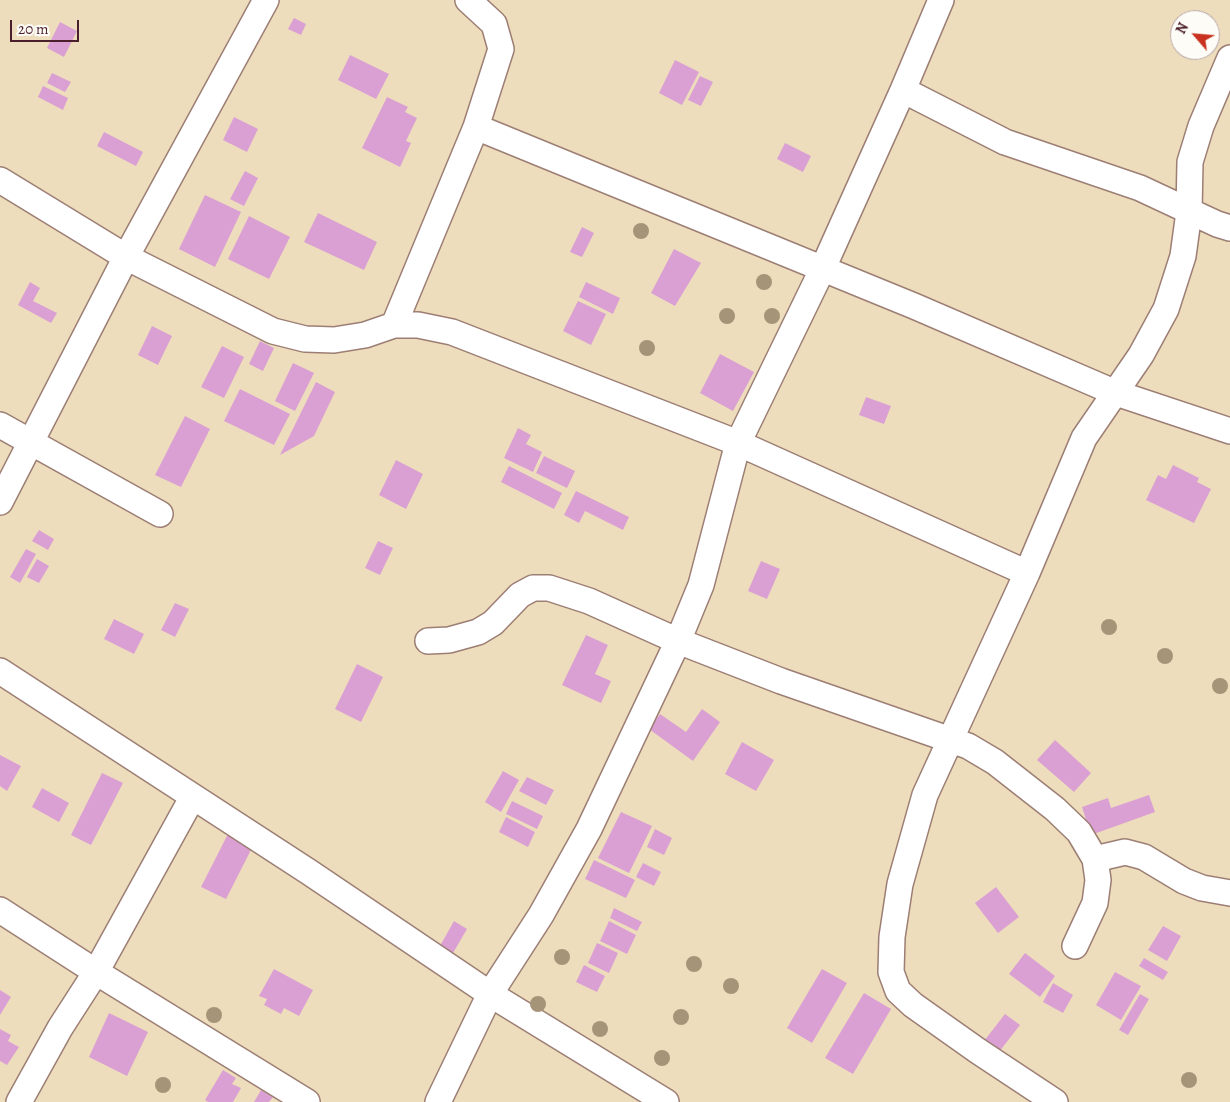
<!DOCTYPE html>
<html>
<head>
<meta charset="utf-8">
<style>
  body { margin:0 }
  #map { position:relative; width:1230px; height:1102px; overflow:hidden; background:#eeddbc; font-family:Alegreya,serif }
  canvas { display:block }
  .north { position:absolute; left:1170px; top:10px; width:50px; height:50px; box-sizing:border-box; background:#fdfcf7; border:1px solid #b5a4a5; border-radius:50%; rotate:297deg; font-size:14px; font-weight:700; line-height:20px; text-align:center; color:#4a1f2b }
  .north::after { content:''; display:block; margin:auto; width:18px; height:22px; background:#c8321e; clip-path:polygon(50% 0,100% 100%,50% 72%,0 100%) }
  .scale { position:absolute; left:10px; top:20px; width:69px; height:22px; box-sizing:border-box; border:2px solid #4a1f2b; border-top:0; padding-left:6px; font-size:15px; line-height:18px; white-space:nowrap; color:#4a1f2b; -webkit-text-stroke:4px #fdfcf7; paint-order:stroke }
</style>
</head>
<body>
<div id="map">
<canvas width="1230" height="1102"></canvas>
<div class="north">N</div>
<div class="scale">20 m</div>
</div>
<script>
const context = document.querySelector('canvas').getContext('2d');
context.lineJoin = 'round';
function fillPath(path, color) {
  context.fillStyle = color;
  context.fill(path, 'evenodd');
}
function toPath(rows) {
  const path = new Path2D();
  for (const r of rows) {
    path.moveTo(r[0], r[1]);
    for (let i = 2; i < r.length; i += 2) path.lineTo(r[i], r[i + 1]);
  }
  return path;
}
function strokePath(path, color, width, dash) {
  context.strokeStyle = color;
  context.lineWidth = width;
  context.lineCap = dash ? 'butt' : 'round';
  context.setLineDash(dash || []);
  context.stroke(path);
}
fillPath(toPath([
  [294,18,306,24,301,35,288,29],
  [60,22,77,31,64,57,47,48],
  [350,55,389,74,376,99,338,80],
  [675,60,699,72,682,105,659,93],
  [52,73,71,82,65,92,47,83],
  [700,76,713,82,701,106,688,100],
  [43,86,68,98,63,110,38,97],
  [387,97,408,107,405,112,417,118,406,141,411,143,400,167,362,148],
  [234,117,258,129,247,152,223,140],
  [104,132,143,152,136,166,97,146],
  [785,143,811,156,803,172,777,159],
  [245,171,258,178,244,206,230,199],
  [205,195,241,212,215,267,179,249],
  [318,213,377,242,364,270,304,242],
  [249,216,290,237,269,279,228,259],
  [582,227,594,233,582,257,570,252],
  [674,249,701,263,675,306,651,293],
  [30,282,40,288,33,301,57,313,51,323,18,305],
  [586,282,620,298,613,314,579,297],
  [578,301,606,314,591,345,563,331],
  [152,326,172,336,158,365,138,355],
  [260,341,274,348,263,371,249,364],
  [222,346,244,357,224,398,201,387],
  [720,354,754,372,733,411,700,393],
  [293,363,314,373,295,411,275,401],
  [316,382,335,392,314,436,280,455],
  [240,389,290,414,274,445,224,421],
  [866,397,891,406,884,424,859,415],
  [185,416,210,429,181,487,155,475],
  [518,428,531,435,526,444,542,452,533,472,504,458],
  [544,456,575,471,567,488,536,473],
  [396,460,423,474,406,509,379,495],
  [1173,465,1199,478,1197,482,1211,489,1194,523,1146,500,1158,475,1166,479],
  [509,466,562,493,554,509,501,482],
  [576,491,629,517,623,530,585,511,579,523,564,515],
  [39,530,54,539,48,550,32,541],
  [378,541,393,548,380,575,365,568],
  [26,549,36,554,20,583,10,577],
  [37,559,49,566,39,583,27,577],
  [761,561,780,569,767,599,748,591],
  [175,603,189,609,175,637,161,630],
  [114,619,144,634,134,654,104,639],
  [586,635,608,645,595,674,611,681,601,703,562,685],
  [357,664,383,677,361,722,335,709],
  [702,709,720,722,693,761,649,729,660,714,686,732],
  [1055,740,1091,773,1074,792,1037,760],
  [742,742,774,760,756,791,725,774],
  [0,755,21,766,7,791,0,786],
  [503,771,519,780,501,812,485,802],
  [102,773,123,783,91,845,71,835],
  [527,777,554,790,546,805,519,791],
  [42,788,69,803,59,822,32,807],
  [1149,795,1155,812,1091,835,1082,807,1108,798,1111,808],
  [512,801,543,816,537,829,506,814],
  [621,812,652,826,629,873,598,858],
  [506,817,535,832,528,847,499,832],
  [655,829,672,838,664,855,647,847],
  [229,832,254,844,226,899,201,887],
  [594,860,635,880,626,898,585,879],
  [643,863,661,872,654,886,636,877],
  [996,887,1019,917,998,933,975,903],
  [614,908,642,922,637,931,610,918],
  [454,921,467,929,453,953,440,946],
  [609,921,636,935,627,954,600,941],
  [1163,926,1181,936,1167,961,1148,950],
  [597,943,618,953,609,973,588,963],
  [1025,953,1055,976,1040,997,1009,974],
  [1144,958,1168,972,1163,980,1139,966],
  [584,965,605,976,597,992,576,982],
  [274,969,313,990,299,1016,284,1008,281,1014,264,1005,267,999,259,996],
  [822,969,847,983,812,1043,787,1028],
  [1115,972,1141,986,1121,1020,1096,1005],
  [1053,983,1073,995,1063,1013,1043,1002],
  [0,990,11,997,0,1015],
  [864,993,891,1009,853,1074,825,1058],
  [1140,994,1149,999,1128,1035,1119,1030],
  [109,1013,148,1032,127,1076,89,1057],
  [1005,1014,1020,1025,999,1052,984,1041],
  [0,1029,11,1035,8,1041,19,1047,7,1065,0,1061],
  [223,1070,236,1078,232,1084,241,1088,233,1102,208,1102,205,1100],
  [261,1090,273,1097,269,1102,254,1102]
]), '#daa0d3');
const minor = toPath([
  [903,90,1005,142,1140,188,1217,224,1230,228],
  [476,127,914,306,1116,393,1230,431],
  [0,180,126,257,273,331,305,339,334,340,365,335,394,325,418,325,452,332,738,443,1027,573],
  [394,325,476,127,501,49,494,24,468,0],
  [0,425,160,514],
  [0,502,126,257,266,0],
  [428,641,449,640,478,632,493,623,520,595,533,588,549,588,589,601,678,641,781,681,968,746,995,762,1055,809,1079,832,1095,859,1098,880,1095,903,1075,946],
  [0,671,309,872,490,994,666,1102],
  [1095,859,1125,852,1144,857,1184,881,1202,888,1230,893],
  [0,910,96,972,307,1102],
  [19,1102,60,1028,96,972,192,798],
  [438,1102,490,994,541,915,589,829,678,641,701,585,738,443,823,268,903,90,941,0],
  [1055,1102,978,1051,913,1005,898,991,891,972,892,937,900,884,925,795,1027,573,1084,438,1141,355,1166,309,1183,256,1189,212,1190,162,1201,126,1230,58]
]);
strokePath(minor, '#9c7e74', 28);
strokePath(minor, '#fff', 25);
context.fillStyle = '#a69479';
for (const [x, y] of [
  [641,231],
  [764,282],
  [727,316],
  [772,316],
  [647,348],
  [1109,627],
  [1165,656],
  [1220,686],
  [562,957],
  [694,964],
  [731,986],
  [538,1004],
  [214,1015],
  [681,1017],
  [600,1029],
  [662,1058],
  [1189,1080],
  [163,1085]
]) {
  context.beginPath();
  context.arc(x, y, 8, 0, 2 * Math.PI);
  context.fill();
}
</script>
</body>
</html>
